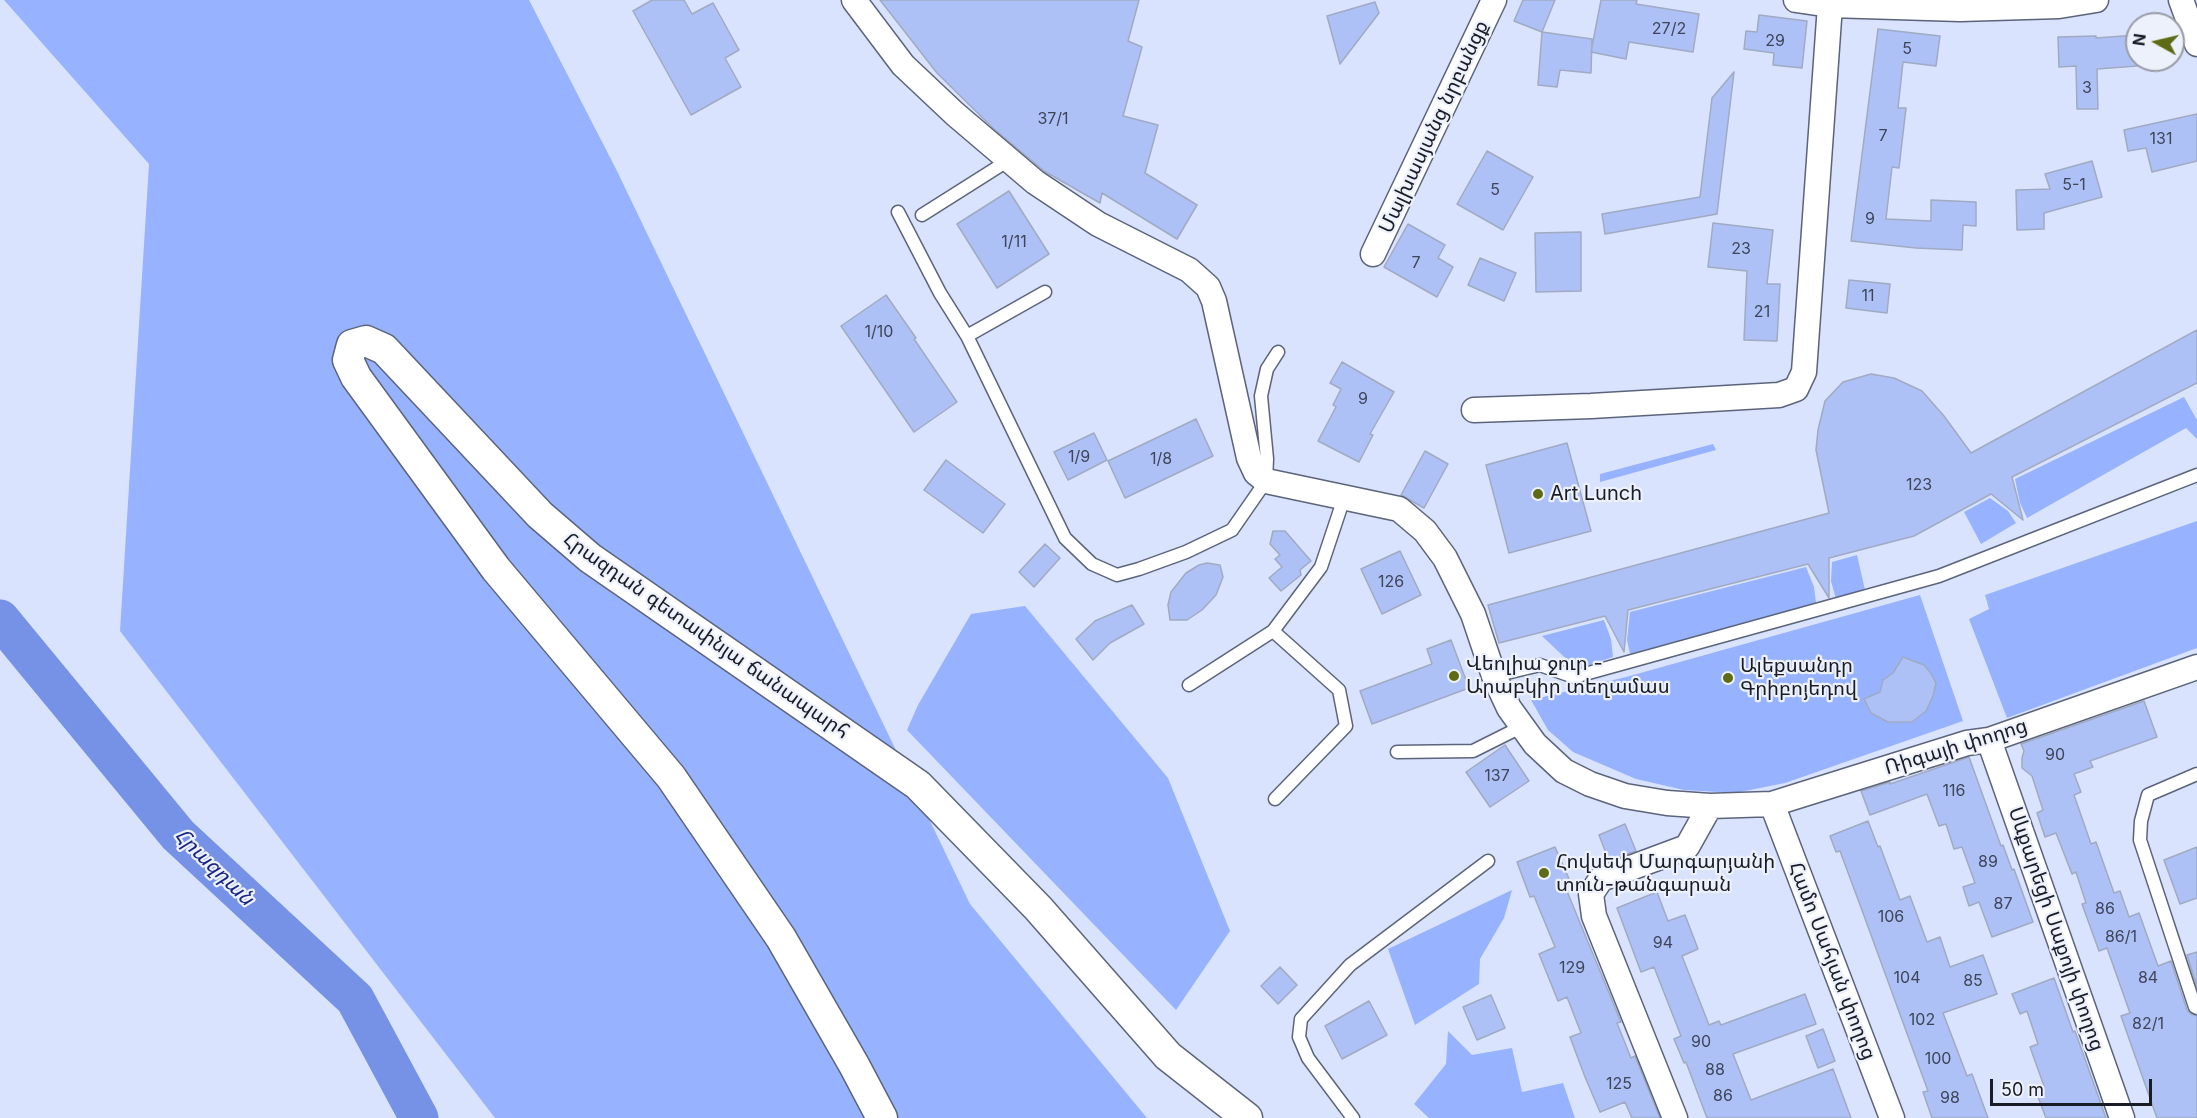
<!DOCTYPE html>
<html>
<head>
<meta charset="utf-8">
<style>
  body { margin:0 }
  #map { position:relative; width:2197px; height:1118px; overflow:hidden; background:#d9e3fe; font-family:Inter,sans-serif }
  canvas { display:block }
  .north { position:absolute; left:2125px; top:12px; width:60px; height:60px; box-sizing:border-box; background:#edf1fb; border:2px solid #989ca5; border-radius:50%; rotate:278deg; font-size:16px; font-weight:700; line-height:24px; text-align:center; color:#191c25 }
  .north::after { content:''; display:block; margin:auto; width:21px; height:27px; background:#5d6b14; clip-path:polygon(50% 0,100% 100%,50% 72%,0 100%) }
  .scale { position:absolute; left:1990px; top:1079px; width:162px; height:27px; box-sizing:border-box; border:3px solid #191c25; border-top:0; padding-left:8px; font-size:18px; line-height:21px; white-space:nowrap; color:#191c25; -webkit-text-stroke:4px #edf1fb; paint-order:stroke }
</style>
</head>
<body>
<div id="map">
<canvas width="2197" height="1118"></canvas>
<div class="north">N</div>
<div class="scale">50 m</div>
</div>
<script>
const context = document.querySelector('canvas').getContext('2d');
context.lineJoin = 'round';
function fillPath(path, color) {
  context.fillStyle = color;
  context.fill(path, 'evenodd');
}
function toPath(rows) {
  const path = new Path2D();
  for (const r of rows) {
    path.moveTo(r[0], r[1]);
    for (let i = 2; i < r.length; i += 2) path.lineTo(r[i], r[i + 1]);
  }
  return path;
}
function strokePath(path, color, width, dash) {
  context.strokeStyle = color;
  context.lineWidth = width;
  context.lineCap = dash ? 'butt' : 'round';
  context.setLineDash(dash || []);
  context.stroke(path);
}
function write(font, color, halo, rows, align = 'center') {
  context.font = font + ' Inter,"Noto Sans Armenian",sans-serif';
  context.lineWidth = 4.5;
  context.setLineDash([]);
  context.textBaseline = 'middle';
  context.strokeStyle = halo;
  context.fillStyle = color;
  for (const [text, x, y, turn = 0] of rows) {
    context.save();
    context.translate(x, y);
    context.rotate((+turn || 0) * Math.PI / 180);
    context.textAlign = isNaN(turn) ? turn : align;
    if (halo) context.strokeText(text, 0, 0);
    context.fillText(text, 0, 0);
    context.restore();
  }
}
fillPath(toPath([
  [4,0,529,0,616,169,970,904,1147,1118,495,1118,120,631,149,164],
  [2184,397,2197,420,2197,439,2186,428,2027,518,2020,503,2015,479],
  [1713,444,1716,450,1600,482,1600,474],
  [1990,498,2008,511,2016,523,1981,544,1964,512],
  [2197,521,2197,648,2007,718,1969,619,1989,609,1985,595],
  [1857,555,1865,590,1836,599,1831,581,1832,562],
  [1806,567,1814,587,1816,603,1630,654,1627,640,1630,612],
  [1920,595,1963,721,1785,783,1735,793,1684,790,1636,779,1573,752,1548,730,1531,700,1626,677],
  [1025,606,1168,778,1230,931,1176,1010,907,730,918,705,971,614],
  [1604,620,1611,639,1613,657,1577,669,1542,636],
  [1512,890,1504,918,1480,959,1479,984,1415,1025,1388,949],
  [1448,1031,1472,1055,1512,1048,1522,1092,1563,1083,1575,1118,1429,1118,1414,1104,1446,1064]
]), '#97b2ff');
strokePath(toPath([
  [0,619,178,835,355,999,419,1118]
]), '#7592e6', 39);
const building = toPath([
  [652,0,684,0,692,14,713,3,739,50,725,58,741,87,691,115,633,11,652,0],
  [880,0,1139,0,1128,41,1142,47,1123,116,1158,125,1145,173,1197,205,1177,239,1102,193,1100,203,1044,171,994,129,937,73,880,0],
  [1523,0,1555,0,1542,32,1514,21,1523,0],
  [1601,0,1637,0,1636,4,1699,14,1693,52,1629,42,1626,59,1591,52,1601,0],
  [1375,2,1379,13,1340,64,1327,16,1375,2],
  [1759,15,1807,21,1802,68,1773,65,1774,53,1744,49,1746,31,1757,32,1759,15],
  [1878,29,1940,36,1936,66,1903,62,1898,108,1906,108,1899,168,1892,167,1886,219,1931,221,1931,200,1976,202,1976,226,1963,225,1962,250,1916,248,1851,241,1878,29],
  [1542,32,1592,39,1591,73,1560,70,1557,87,1538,85,1542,32],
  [2137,35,2137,66,2097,69,2098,109,2077,109,2076,66,2059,67,2058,37,2096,36,2096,38,2137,35],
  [1734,72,1717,214,1605,234,1602,214,1700,197,1712,98,1734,72],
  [2197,114,2197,161,2152,172,2146,148,2128,151,2124,130,2197,114],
  [1487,151,1533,177,1503,230,1457,204,1487,151],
  [2092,161,2102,197,2044,213,2044,229,2017,230,2016,190,2050,189,2045,174,2092,161],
  [1009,191,1049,254,997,288,957,224,1009,191],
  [1713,223,1773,230,1767,284,1780,284,1777,341,1744,340,1747,271,1708,267,1713,223],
  [1408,224,1445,245,1438,258,1453,267,1437,297,1384,267,1408,224],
  [1581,232,1581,291,1536,292,1535,233,1581,232],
  [1480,258,1516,273,1504,301,1468,285,1480,258],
  [1849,280,1890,284,1887,313,1846,308,1849,280],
  [886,295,916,338,914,339,957,402,914,432,841,326,886,295],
  [2197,330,2197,383,2012,477,2023,520,1991,494,1914,536,1829,558,1829,598,1808,564,1628,610,1624,652,1605,616,1499,643,1488,605,1829,513,1816,450,1818,430,1825,401,1843,382,1871,374,1894,378,1922,391,1944,416,1971,453,2197,330],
  [1342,362,1394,392,1370,434,1373,435,1359,462,1318,441,1336,407,1333,405,1341,389,1330,383,1342,362],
  [1196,419,1213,456,1125,498,1108,461,1196,419],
  [1094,433,1107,460,1068,480,1054,452,1094,433],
  [1567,443,1591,531,1509,553,1486,465,1567,443],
  [1425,451,1448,464,1424,508,1401,495,1425,451],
  [946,460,1005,504,983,533,924,490,946,460],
  [1273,531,1285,531,1311,561,1300,570,1301,575,1281,591,1269,578,1282,567,1275,559,1280,555,1270,544,1273,531],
  [1045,544,1060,558,1034,587,1019,572,1045,544],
  [1400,551,1421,595,1382,614,1361,569,1400,551],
  [1207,563,1220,565,1223,577,1216,595,1202,610,1187,620,1170,620,1168,605,1171,592,1186,573,1199,565,1207,563],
  [1132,605,1144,624,1110,643,1093,660,1076,639,1095,621,1132,605],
  [1451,640,1469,688,1372,724,1360,691,1432,664,1427,649,1451,640],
  [1903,657,1924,665,1930,672,1936,683,1933,696,1926,711,1912,722,1888,722,1871,713,1864,699,1880,692,1883,680,1893,673,1903,657],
  [2144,701,2157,737,2090,761,2093,767,2074,774,2081,792,2074,795,2091,844,2096,842,2114,893,2120,891,2129,917,2139,913,2158,966,2171,961,2187,1010,2191,1014,2197,1016,2197,1118,2157,1118,2121,1016,2130,1013,2107,948,2099,951,2082,904,2086,903,2076,872,2072,874,2056,833,2045,837,2037,813,2043,810,2032,776,2022,768,2022,758,2024,751,2021,744,2144,701],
  [1505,745,1529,781,1490,807,1466,772,1505,745],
  [1969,757,2001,846,2003,845,2012,870,2014,869,2033,922,1992,937,1979,902,1969,906,1963,887,1975,883,1962,847,1954,849,1946,824,1939,826,1927,794,1870,815,1861,791,1890,782,1890,784,1969,757],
  [1868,821,1878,847,1880,846,1900,900,1910,896,1927,942,1940,937,1950,967,1983,955,1997,994,1943,1013,1967,1076,1972,1074,1988,1118,1932,1118,1923,1092,1928,1091,1863,913,1840,851,1836,852,1830,836,1868,821],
  [1625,824,1636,851,1609,861,1599,835,1625,824],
  [1555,847,1570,881,1564,884,1621,1022,1617,1023,1631,1058,1635,1056,1660,1118,1632,1118,1625,1102,1600,1112,1585,1077,1570,1037,1581,1033,1567,997,1558,1001,1539,954,1555,947,1534,896,1530,897,1517,862,1555,847],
  [2197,847,2197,898,2180,904,2164,860,2197,847],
  [1657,892,1668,921,1685,915,1698,949,1682,956,1709,1025,1719,1021,1721,1025,1805,994,1816,1024,1733,1054,1751,1100,1833,1069,1851,1118,1707,1118,1686,1062,1684,1063,1674,1039,1681,1036,1654,967,1641,972,1617,908,1657,892],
  [2197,952,2197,987,2187,955,2197,952],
  [1280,967,1297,985,1278,1004,1261,986,1280,967],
  [2054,978,2073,1032,2075,1031,2106,1118,2046,1118,2035,1089,2044,1086,2030,1047,2038,1044,2027,1011,2020,1014,2012,994,2054,978],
  [1491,995,1505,1028,1477,1040,1463,1007,1491,995],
  [1369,1001,1387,1035,1342,1059,1325,1026,1369,1001],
  [1823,1029,1835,1061,1818,1068,1806,1036,1823,1029]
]);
fillPath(building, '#aec1f6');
strokePath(building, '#a0aac2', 1.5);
const service = toPath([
  [898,212,940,293,967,336,1065,538,1092,564,1117,575,1139,569,1186,552,1232,530,1266,481,1267,459,1261,396,1267,369,1278,352],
  [922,215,1009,160],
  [967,336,1045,292],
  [1273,631,1339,690,1346,726,1275,799],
  [1494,676,1540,665,1574,677,1939,576,2197,475],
  [1189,685,1273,631,1321,567,1344,498],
  [1397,752,1473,751,1523,726],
  [2197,774,2148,795,2141,821,2140,840,2195,1007,2197,1008],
  [1353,1118,1308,1058,1299,1037,1301,1019,1350,965,1488,861]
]);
const minor = toPath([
  [854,0,903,65,955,114,1035,182,1098,224,1189,270,1208,287,1214,301,1249,458,1256,473,1266,481,1399,509,1425,531,1445,558,1473,614,1494,676,1509,708,1535,744,1564,771,1590,784,1625,796,1667,803,1710,806,1772,804,1967,743,1989,740,2197,667],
  [1796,0,1830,5,1960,9,2059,6,2096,0],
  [2181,0,2197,44],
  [1373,254,1494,0],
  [1474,410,1591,406,1779,395,1796,389,1804,372,1830,5],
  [1989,740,2122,1118],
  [1772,804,1892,1118],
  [1675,1118,1594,916,1591,894,1601,879,1687,847,1710,806]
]);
const tertiary = toPath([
  [882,1118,854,1065,781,938,671,777,496,569,356,377,348,360,352,345,366,341,384,349,540,515,590,558,918,785,1038,908,1168,1056,1247,1118]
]);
strokePath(service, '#5b647a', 15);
strokePath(minor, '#5b647a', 27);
strokePath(tertiary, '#5b647a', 33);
strokePath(service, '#fff', 12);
strokePath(minor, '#fff', 24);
strokePath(tertiary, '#fff', 30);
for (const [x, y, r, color] of [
  [1538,494,6,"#5d6b14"],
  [1454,676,6,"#5d6b14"],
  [1728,678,6,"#5d6b14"],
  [1544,873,6,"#5d6b14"]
]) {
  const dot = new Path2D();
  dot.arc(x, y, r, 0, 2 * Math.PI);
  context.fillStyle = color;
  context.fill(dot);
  strokePath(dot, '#edf1fb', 2);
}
write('16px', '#3e4559', null, [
  ["27/2",1669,29],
  ["29",1775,41],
  ["5",1907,49],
  ["3",2087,88],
  ["37/1",1053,119],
  ["7",1883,136],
  ["131",2161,139],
  ["5-1",2074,185],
  ["5",1495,190],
  ["9",1870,219],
  ["1/11",1014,242],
  ["23",1741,249],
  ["7",1416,263],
  ["11",1868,296],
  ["21",1762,312],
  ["1/10",879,332],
  ["9",1363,399],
  ["1/9",1079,457],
  ["1/8",1161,459],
  ["123",1919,485],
  ["126",1391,582],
  ["90",2055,755],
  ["137",1497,776],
  ["116",1954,791],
  ["89",1988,862],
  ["87",2003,904],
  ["86",2105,909],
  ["106",1891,917],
  ["86/1",2121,937],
  ["94",1663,943],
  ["129",1572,968],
  ["104",1907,978],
  ["84",2148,978],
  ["85",1973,981],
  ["102",1922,1020],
  ["82/1",2148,1024],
  ["90",1701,1042],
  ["100",1938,1059],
  ["88",1715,1070],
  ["125",1619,1084],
  ["86",1723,1096],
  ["98",1950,1098]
]);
write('20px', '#191c25', '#edf1fb', [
  ["Մալխասյանց նրբանցք",1434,127,-65],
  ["Հրազդան գետափնյա ճանապարհ",706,636,35],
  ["Ռիգայի փողոց",1956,747,-17],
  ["Սևքարեցի Սաքոյի փողոց",2056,929,71],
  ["Համո Սահյան փողոց",1832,961,69]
]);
write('20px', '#191c25', '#edf1fb', [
  ["Art Lunch",1550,494],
  ["Վեոլիա ջուր -",1466,664],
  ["Արաբկիր տեղամաս",1466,687],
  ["Ալեքսանդր",1740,666],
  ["Գրիբոյեդով",1740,689],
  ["Հովսեփ Մարգարյանի",1556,862],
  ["տուն-թանգարան",1556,885]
], 'left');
write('italic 21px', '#172484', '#edf1fb', [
  ["Հրազդան",214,867,44]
]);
</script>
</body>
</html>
